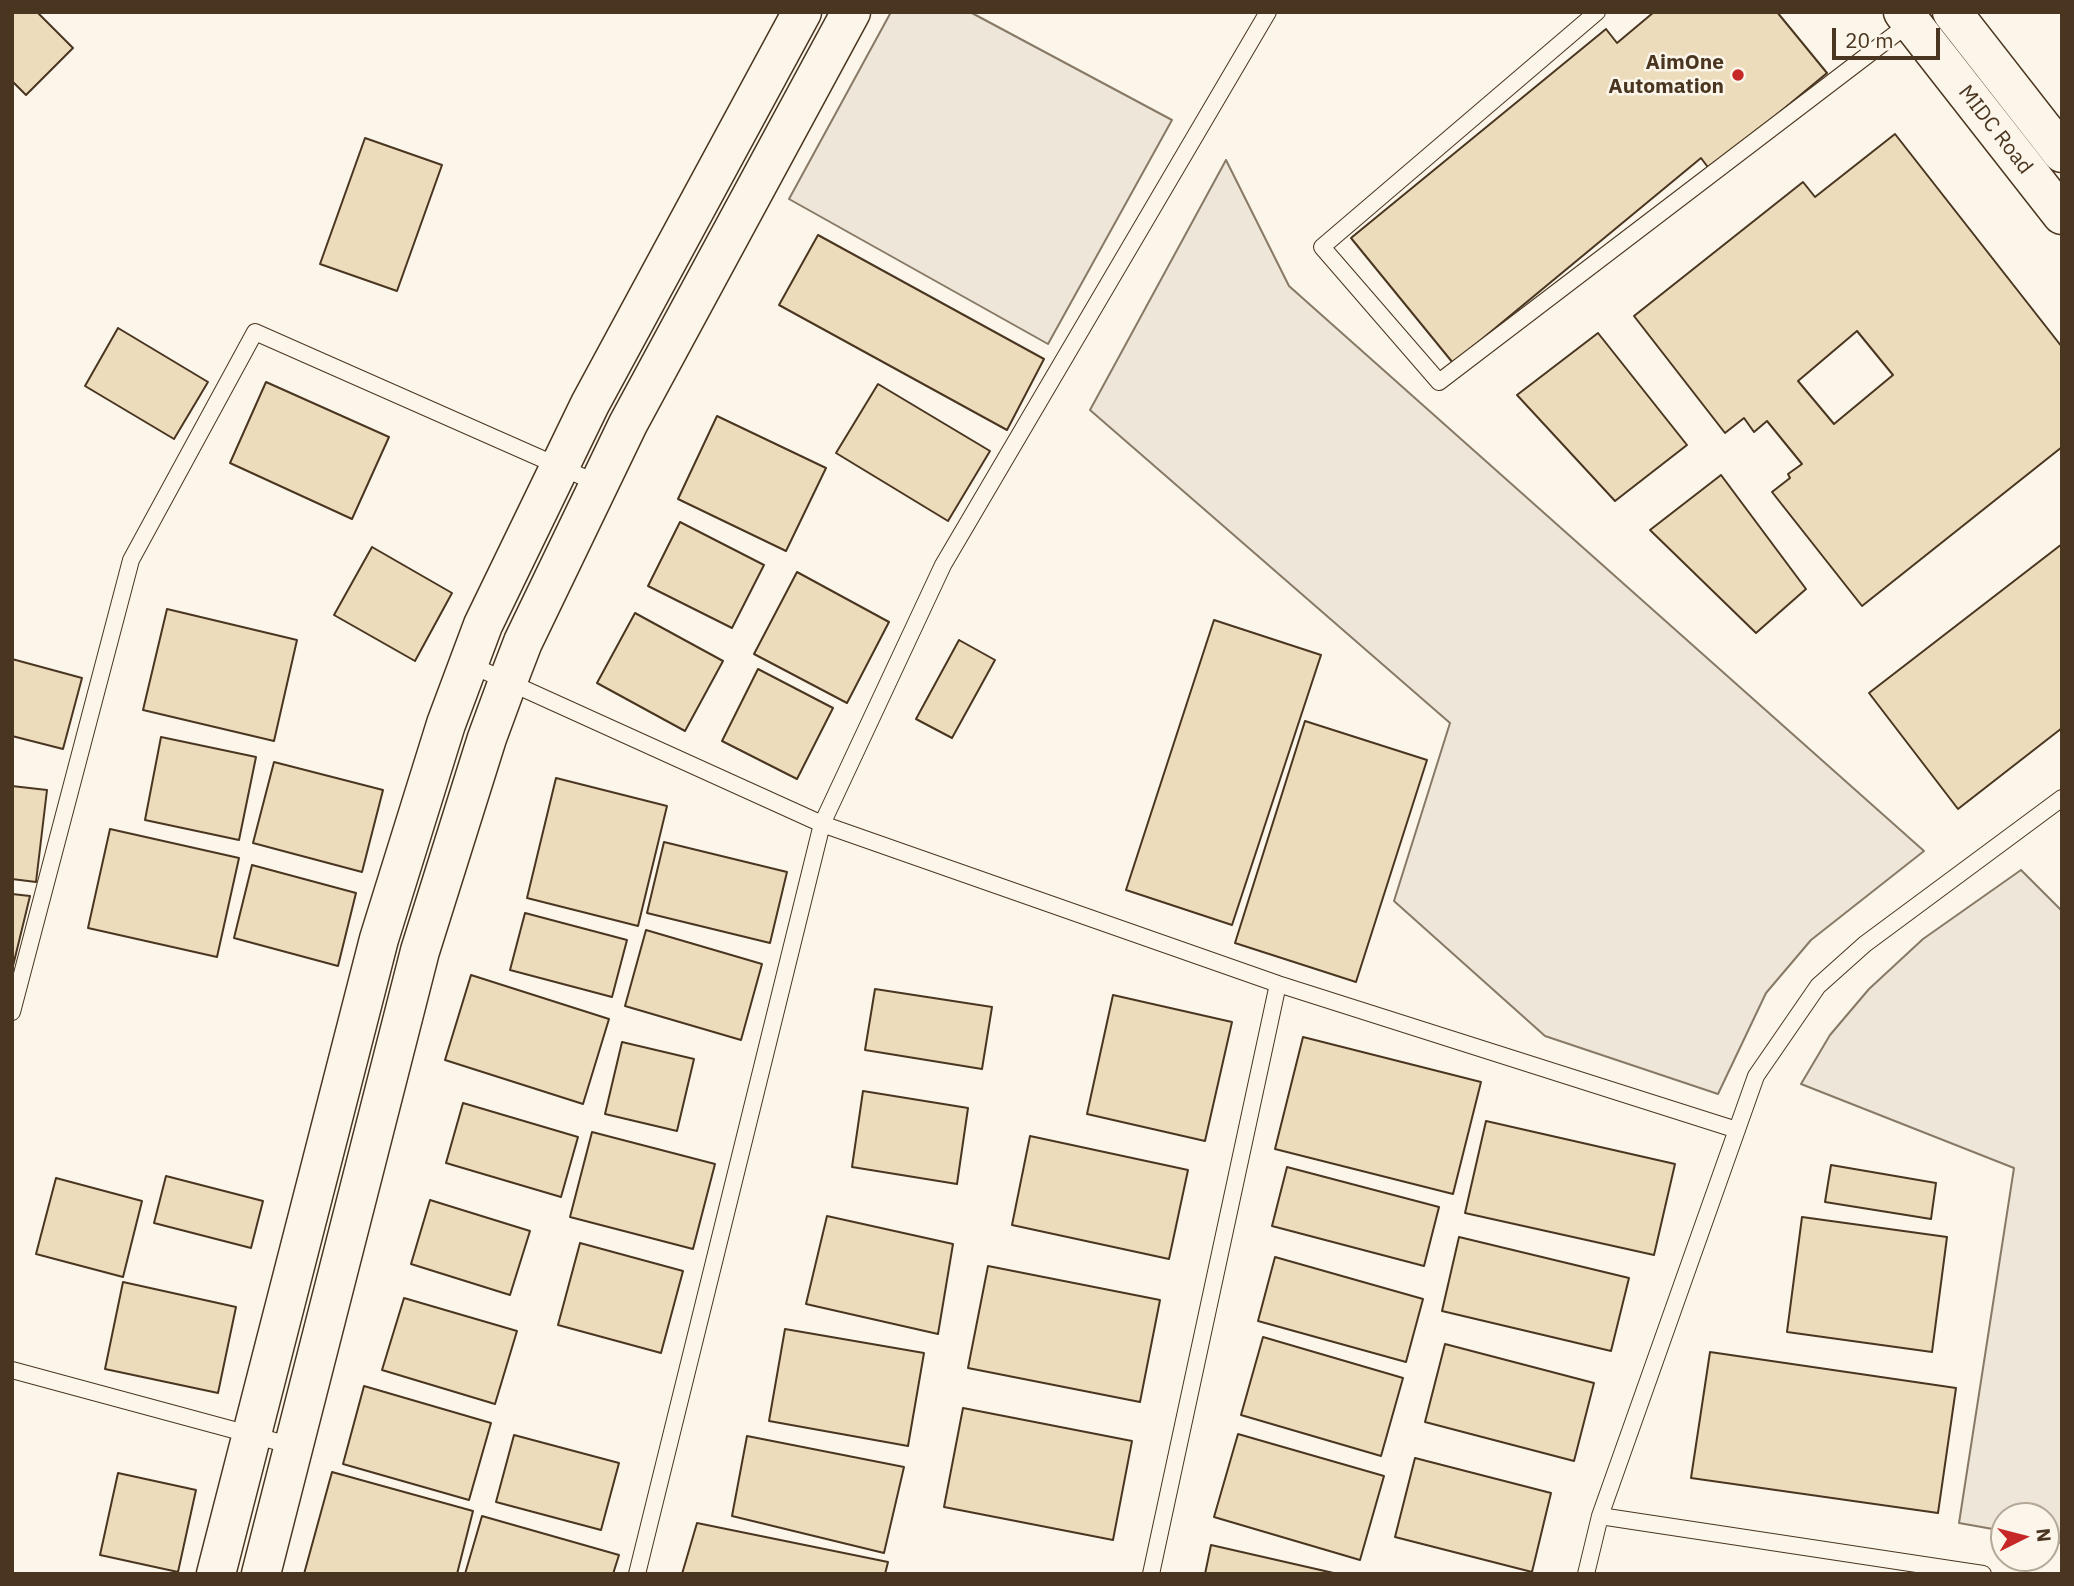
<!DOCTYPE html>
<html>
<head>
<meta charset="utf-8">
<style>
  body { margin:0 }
  #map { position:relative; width:2074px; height:1586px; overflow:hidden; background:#fbf6e9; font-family:"IBM Plex Sans",sans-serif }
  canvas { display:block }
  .frame { position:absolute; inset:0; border:14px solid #4a3520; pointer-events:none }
  .north { position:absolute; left:1990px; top:1502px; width:70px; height:70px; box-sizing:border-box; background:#fbf6e9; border:2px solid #b4a999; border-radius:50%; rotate:84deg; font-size:19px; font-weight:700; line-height:28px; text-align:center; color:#4a3520 }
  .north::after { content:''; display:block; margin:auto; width:24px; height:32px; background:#c62828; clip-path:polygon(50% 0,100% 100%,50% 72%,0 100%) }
  .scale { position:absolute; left:1832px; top:28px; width:108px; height:32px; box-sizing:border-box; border:4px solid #4a3520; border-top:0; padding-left:9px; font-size:21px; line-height:24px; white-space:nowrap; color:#4a3520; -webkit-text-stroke:5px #fbf6e9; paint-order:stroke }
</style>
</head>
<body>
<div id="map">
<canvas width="2074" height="1586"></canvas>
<div class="frame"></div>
<div class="north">N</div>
<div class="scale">20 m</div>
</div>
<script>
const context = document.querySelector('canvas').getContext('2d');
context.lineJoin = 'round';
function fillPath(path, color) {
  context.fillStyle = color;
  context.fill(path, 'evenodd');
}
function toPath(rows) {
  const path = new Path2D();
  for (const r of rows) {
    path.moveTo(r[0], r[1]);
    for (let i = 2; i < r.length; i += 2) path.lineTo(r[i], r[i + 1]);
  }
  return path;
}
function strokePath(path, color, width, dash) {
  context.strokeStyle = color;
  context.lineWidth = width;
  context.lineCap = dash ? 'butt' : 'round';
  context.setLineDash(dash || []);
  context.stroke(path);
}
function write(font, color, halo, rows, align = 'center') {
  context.font = font + ' "IBM Plex Sans",sans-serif';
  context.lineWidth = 5;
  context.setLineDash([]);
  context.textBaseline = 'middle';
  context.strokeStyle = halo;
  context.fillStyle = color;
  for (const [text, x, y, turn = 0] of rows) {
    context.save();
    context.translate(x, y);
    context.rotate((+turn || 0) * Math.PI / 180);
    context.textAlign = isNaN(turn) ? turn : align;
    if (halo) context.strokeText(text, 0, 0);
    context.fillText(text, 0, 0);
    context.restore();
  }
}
const green = toPath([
  [891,12,970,12,1172,120,1048,344,789,199,891,12],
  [1226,160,1289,286,1924,851,1811,940,1766,993,1718,1094,1545,1036,1394,901,1450,723,1090,410,1226,160],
  [2021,870,2062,911,2062,1543,2046,1540,2046,1516,2004,1516,2004,1531,1959,1523,2014,1168,1801,1084,1830,1035,1869,989,1923,939,2021,870]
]);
fillPath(green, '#ede6d9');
strokePath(green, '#887966', 2);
const building = toPath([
  [12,12,37,12,73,48,26,95,12,81,12,12],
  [1654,12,1777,12,1827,73,1710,170,1701,158,1453,363,1351,238,1606,29,1617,43,1654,12],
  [1895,134,2062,347,2062,447,1862,606,1772,492,1790,478,1788,474,1802,464,1767,421,1754,432,1744,418,1725,433,1634,316,1803,182,1815,197,1895,134],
  [1857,331,1893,375,1834,424,1798,381,1857,331],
  [365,138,442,165,397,291,320,264,365,138],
  [818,235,1044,359,1007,430,779,305,818,235],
  [118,328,208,382,174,439,85,386,118,328],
  [1598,333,1687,445,1615,501,1517,395,1598,333],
  [266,382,389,437,352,519,230,463,266,382],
  [878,384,990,451,948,521,836,453,878,384],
  [717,416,826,468,786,551,678,499,717,416],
  [1721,475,1806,589,1756,633,1650,530,1721,475],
  [680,522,764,565,732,628,648,586,680,522],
  [2062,544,2062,728,1958,809,1869,693,2062,544],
  [372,547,452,593,415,661,334,615,372,547],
  [797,572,889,622,847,703,754,654,797,572],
  [167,609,297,640,274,741,143,710,167,609],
  [635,613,723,661,685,731,597,683,635,613],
  [1214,620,1321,655,1232,925,1126,890,1214,620],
  [959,640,995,660,952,738,916,719,959,640],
  [12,659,82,678,63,749,12,736,12,659],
  [758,669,833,708,797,779,722,741,758,669],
  [1305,721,1427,760,1356,982,1235,943,1305,721],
  [161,737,256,757,239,840,145,820,161,737],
  [274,762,383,790,362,872,253,843,274,762],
  [556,778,667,806,638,926,527,898,556,778],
  [12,786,47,790,36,882,12,879,12,786],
  [110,829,239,858,217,957,88,928,110,829],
  [664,842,787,872,770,943,647,913,664,842],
  [252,865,356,893,338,966,234,938,252,865],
  [12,894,30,896,12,970,12,894],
  [525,913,627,940,612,997,510,970,525,913],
  [646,930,762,964,741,1040,625,1006,646,930],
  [471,975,609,1019,583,1104,445,1060,471,975],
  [875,989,992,1007,982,1069,865,1050,875,989],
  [1113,995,1232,1022,1205,1141,1087,1114,1113,995],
  [1303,1037,1481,1082,1453,1194,1275,1149,1303,1037],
  [622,1042,694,1059,677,1131,605,1114,622,1042],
  [863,1091,968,1108,957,1184,852,1167,863,1091],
  [463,1103,578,1137,561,1197,446,1163,463,1103],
  [1486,1121,1675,1164,1654,1255,1465,1213,1486,1121],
  [592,1132,715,1164,693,1249,570,1217,592,1132],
  [1030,1136,1188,1170,1169,1259,1012,1225,1030,1136],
  [1831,1165,1936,1183,1931,1219,1825,1202,1831,1165],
  [1287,1167,1439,1207,1424,1266,1272,1226,1287,1167],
  [166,1176,263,1201,251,1248,154,1223,166,1176],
  [56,1178,142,1201,123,1277,36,1254,56,1178],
  [430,1200,530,1231,510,1295,411,1264,430,1200],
  [827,1216,953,1244,938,1334,806,1304,827,1216],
  [1802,1217,1947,1237,1932,1352,1787,1332,1802,1217],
  [1459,1237,1629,1278,1611,1351,1442,1311,1459,1237],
  [580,1243,683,1271,661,1353,558,1325,580,1243],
  [1275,1257,1423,1299,1406,1362,1258,1321,1275,1257],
  [988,1266,1160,1300,1140,1402,968,1368,988,1266],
  [123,1282,236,1307,218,1393,105,1369,123,1282],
  [404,1298,517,1331,495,1404,382,1370,404,1298],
  [785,1329,924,1353,908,1446,769,1421,785,1329],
  [1263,1337,1403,1378,1381,1456,1241,1415,1263,1337],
  [1445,1344,1594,1383,1574,1461,1425,1422,1445,1344],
  [1710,1352,1956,1388,1938,1513,1691,1478,1710,1352],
  [364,1386,491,1423,469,1500,343,1464,364,1386],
  [963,1408,1132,1441,1113,1540,944,1507,963,1408],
  [1238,1434,1384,1476,1360,1560,1214,1517,1238,1434],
  [514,1435,619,1463,601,1530,496,1502,514,1435],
  [747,1436,904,1467,884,1553,732,1516,747,1436],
  [1415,1458,1551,1493,1532,1572,1395,1537,1415,1458],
  [332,1472,473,1511,457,1574,304,1574,332,1472],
  [118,1473,196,1490,178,1572,100,1555,118,1473],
  [482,1516,619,1555,613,1574,465,1574,482,1516],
  [697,1523,888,1562,885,1574,682,1574,697,1523],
  [1211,1545,1338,1574,1205,1574,1211,1545]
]);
fillPath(building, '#ecdcbc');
strokePath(building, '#4a3520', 2);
const lane = toPath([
  [1597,12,1322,247,1439,382,1911,22],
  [469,664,822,824,1278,984,1737,1130],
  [12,1012,131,560,255,332,599,484],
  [12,1370,293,1446],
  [1600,1516,1983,1574],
  [637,1574,822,824,943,565,1268,12],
  [1151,1574,1278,984],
  [1586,1574,1600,1516,1756,1076,1818,986,1865,944,2062,798]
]);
const secondary = toPath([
  [1903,12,2062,215],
  [1952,12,2062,153],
  [216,1574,379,939,446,724,483,625,590,404,802,12],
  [261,1574,420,951,487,738,508,681,523,642,628,424,851,12]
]);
strokePath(lane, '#4a3520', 18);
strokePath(secondary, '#4a3520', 41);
strokePath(lane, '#fbf6e9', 16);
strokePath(secondary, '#fbf6e9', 38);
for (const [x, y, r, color] of [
  [1738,75,7,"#c62828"]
]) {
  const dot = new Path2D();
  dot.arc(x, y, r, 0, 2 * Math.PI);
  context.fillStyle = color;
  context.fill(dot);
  strokePath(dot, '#fbf6e9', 2.5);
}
write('bold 21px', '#4a3520', '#fbf6e9', [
  ["AimOne",1724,63],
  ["Automation",1724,87]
], 'right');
write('21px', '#4a3520', '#fbf6e9', [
  ["MIDC Road",1995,130,52]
]);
</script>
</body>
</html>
